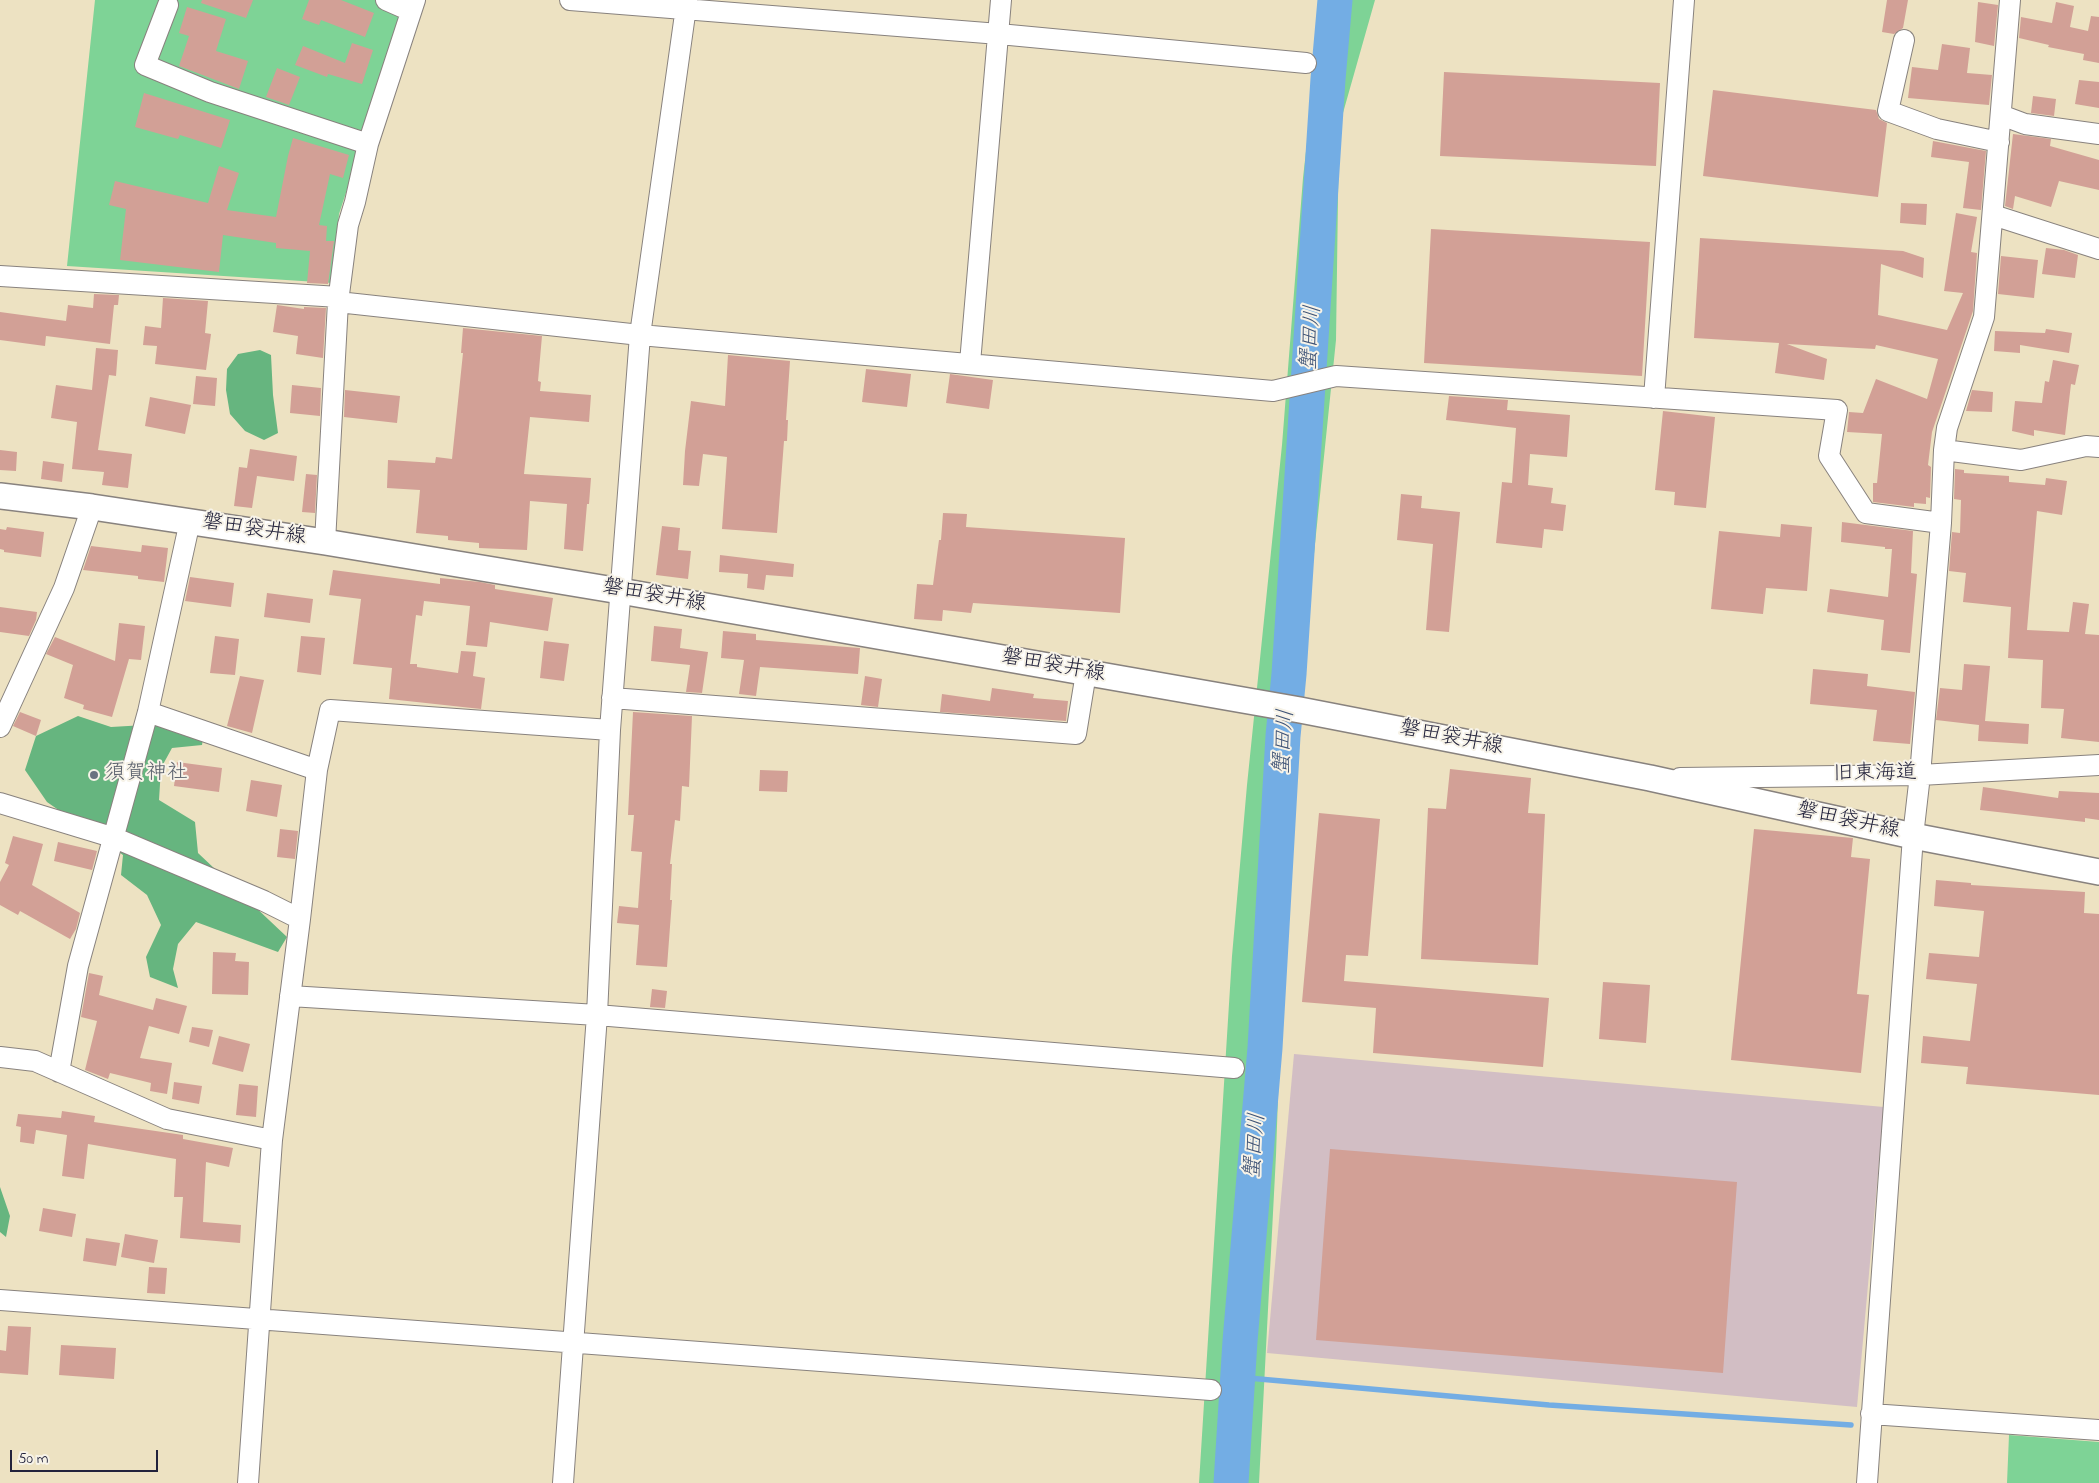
<!DOCTYPE html>
<html>
<head>
<meta charset="utf-8">
<style>
  body { margin:0 }
  #map { position:relative; width:2099px; height:1483px; overflow:hidden; background:#ede2c2; font-family:"Indie Flower",sans-serif }
  canvas { display:block }
  .scale { position:absolute; left:10px; top:1450px; width:148px; height:22px; box-sizing:border-box; border:2px solid #22223b; border-top:0; padding-left:6px; font-size:15px; line-height:18px; white-space:nowrap; color:#22223b; -webkit-text-stroke:4px #f7f3e8; paint-order:stroke }
</style>
</head>
<body>
<div id="map">
<canvas width="2099" height="1483"></canvas>
<div class="scale">50 m</div>
</div>
<script>
const context = document.querySelector('canvas').getContext('2d');
context.lineJoin = 'round';
function fillPath(path, color) {
  context.fillStyle = color;
  context.fill(path, 'evenodd');
}
function toPath(rows) {
  const path = new Path2D();
  for (const r of rows) {
    path.moveTo(r[0], r[1]);
    for (let i = 2; i < r.length; i += 2) path.lineTo(r[i], r[i + 1]);
  }
  return path;
}
function strokePath(path, color, width, dash) {
  context.strokeStyle = color;
  context.lineWidth = width;
  context.lineCap = dash ? 'butt' : 'round';
  context.setLineDash(dash || []);
  context.stroke(path);
}
function write(font, color, halo, rows, align = 'center') {
  context.font = font + ' "Indie Flower","Klee One",sans-serif';
  context.lineWidth = 4;
  context.setLineDash([]);
  context.textBaseline = 'middle';
  context.strokeStyle = halo;
  context.fillStyle = color;
  for (const [text, x, y, turn = 0] of rows) {
    context.save();
    context.translate(x, y);
    context.rotate((+turn || 0) * Math.PI / 180);
    context.textAlign = isNaN(turn) ? turn : align;
    if (halo) context.strokeText(text, 0, 0);
    context.fillText(text, 0, 0);
    context.restore();
  }
}
fillPath(toPath([
  [1294,1054,1884,1107,1857,1407,1267,1353]
]), '#d2bec4');
fillPath(toPath([
  [95,0,409,0,339,214,333,283,67,266],
  [1323,0,1375,0,1339,127,1336,340,1288,806,1276,1155,1259,1483,1199,1483,1232,956,1247,785,1282,445,1303,178],
  [2009,1435,2099,1442,2099,1483,2007,1483]
]), '#7ed396');
fillPath(toPath([
  [260,350,271,355,273,395,278,433,264,440,245,431,230,414,226,390,227,369,238,354],
  [78,716,111,727,179,723,204,732,202,745,172,748,161,768,159,800,195,822,198,853,287,937,278,952,196,922,178,944,173,969,178,988,150,977,146,957,161,925,147,895,121,875,123,855,47,802,25,770,36,736],
  [0,1187,10,1216,6,1237,0,1232]
]), '#66b57f');
strokePath(toPath([
  [1237,1377,1549,1405,1851,1425]
]), '#73ade4', 5.5);
strokePath(toPath([
  [1231,1483,1240,1341,1265,1048,1283,736,1289,674,1328,79,1335,0]
]), '#73ade4', 35);
fillPath(toPath([
  [202,0,253,0,246,18,201,3],
  [309,0,341,0,374,13,365,37,321,20,319,25,302,19],
  [1887,0,1908,0,1903,28,1894,34,1882,32],
  [1978,2,1998,5,1994,46,1975,42],
  [2056,2,2074,6,2070,27,2088,31,2091,16,2099,17,2099,63,2083,60,2084,54,2048,47,2049,45,2019,38,2021,17,2052,23],
  [187,7,226,19,216,51,248,61,239,89,179,66,189,36,179,33],
  [352,43,373,50,362,84,328,74,327,77,295,65,303,46,345,63],
  [1942,44,1970,48,1967,73,1992,75,1989,105,1908,98,1912,67,1938,70],
  [277,68,300,77,289,105,266,97],
  [1444,72,1660,83,1656,166,1440,156],
  [2079,80,2099,82,2099,108,2075,104],
  [1713,90,1876,110,1879,119,1887,123,1878,197,1703,176],
  [144,93,230,120,221,148,180,135,178,139,135,127],
  [2033,96,2056,99,2054,116,2031,113],
  [2013,134,2051,139,2050,146,2099,160,2099,190,2059,181,2051,207,2015,196,2013,209,2005,206],
  [293,138,349,155,343,178,330,174,319,225,327,226,326,241,334,241,328,284,307,283,310,251,276,248,276,243,223,235,219,272,120,260,126,209,109,205,115,181,208,203,219,166,239,173,227,210,276,217,288,156],
  [1933,141,1986,151,1981,210,1963,208,1969,162,1931,157],
  [1901,203,1927,204,1926,225,1900,223],
  [1956,213,1977,217,1971,252,1977,253,1973,311,1932,432,1928,465,1931,467,1930,498,1926,497,1926,504,1914,503,1914,507,1873,502,1873,483,1877,483,1882,434,1847,432,1849,412,1863,413,1876,379,1927,399,1938,359,1876,345,1875,349,1787,344,1827,359,1824,380,1775,373,1779,343,1694,338,1700,238,1903,251,1924,258,1923,278,1881,264,1878,315,1947,330,1963,293,1944,291],
  [1431,229,1650,242,1642,376,1424,363],
  [2046,248,2064,250,2078,255,2075,278,2042,274],
  [2001,256,2038,260,2034,298,1998,294],
  [94,294,119,295,118,305,114,305,110,344,46,336,45,346,0,340,0,312,66,321,68,305,93,308],
  [163,298,208,301,205,333,211,334,206,370,155,364,157,346,143,345,145,326,161,328],
  [277,305,304,309,304,307,326,308,323,358,296,354,298,336,273,332],
  [463,328,542,336,538,381,541,382,540,391,591,395,589,422,530,417,524,474,591,478,589,504,587,504,583,551,564,549,567,504,530,501,527,550,479,548,479,543,448,540,448,536,416,533,420,490,387,488,388,460,435,463,436,457,452,459,463,353,461,353],
  [2046,329,2072,333,2069,353,2020,345,2020,353,1994,351,1995,331,2045,333],
  [96,348,118,350,116,376,109,375,98,450,132,454,128,488,102,485,104,472,72,469,77,422,51,418,56,385,92,390],
  [728,355,790,361,786,420,788,420,787,441,784,441,777,533,722,529,727,457,703,454,699,486,683,485,685,451,691,401,725,406],
  [2053,360,2079,365,2075,385,2071,384,2065,435,2034,430,2034,436,2012,431,2015,401,2042,403,2045,381,2049,382],
  [866,369,911,374,907,407,862,402],
  [950,374,993,380,989,409,946,403],
  [196,376,217,378,215,406,193,404],
  [292,385,321,388,320,416,290,413],
  [345,390,400,396,397,423,344,417],
  [1972,390,1993,392,1992,412,1966,411],
  [1449,396,1508,400,1507,410,1570,415,1567,457,1530,454,1528,485,1553,488,1551,503,1566,505,1563,531,1544,529,1542,548,1496,543,1502,482,1512,483,1516,428,1446,420],
  [150,397,191,405,185,434,145,426],
  [1663,411,1715,417,1706,508,1674,505,1675,492,1655,490],
  [250,449,297,456,294,481,257,476,252,508,234,506,239,467,247,468],
  [0,450,17,452,16,471,0,470],
  [43,461,64,464,62,482,41,479],
  [1955,469,1964,470,1964,473,2009,476,2009,482,2045,485,2046,478,2067,481,2062,515,2037,511,2027,630,2069,632,2073,602,2089,604,2085,634,2099,635,2099,742,2061,738,2064,709,2041,708,2043,660,2008,658,2011,607,1963,602,1966,573,1949,571,1952,532,1960,533,1961,500,1954,499],
  [306,474,317,475,315,513,302,512],
  [1401,494,1422,496,1421,508,1460,512,1449,632,1426,630,1433,544,1397,540],
  [943,513,967,514,966,527,1125,538,1120,613,973,603,971,613,943,610,942,621,914,619,917,584,933,585,939,540,941,540],
  [1842,522,1913,531,1911,573,1917,574,1910,653,1881,650,1884,620,1827,612,1830,589,1888,597,1892,549,1885,549,1885,547,1841,542],
  [1781,524,1812,527,1807,591,1766,588,1763,614,1711,609,1719,531,1780,537],
  [662,526,680,528,678,550,691,551,688,579,656,575],
  [7,527,44,532,41,557,4,552,4,550,0,549,0,529,6,530],
  [142,545,168,548,164,582,138,579,138,576,83,570,91,546,141,552],
  [720,555,794,564,793,577,766,575,764,590,747,588,748,574,719,572],
  [333,570,440,584,440,578,480,582,495,585,495,589,553,598,548,631,490,622,487,647,466,645,470,606,424,601,422,616,416,615,410,664,417,664,417,667,458,673,461,651,476,652,473,676,485,678,481,709,389,699,392,668,353,664,361,599,329,595],
  [190,577,234,583,231,607,185,601],
  [267,593,313,599,310,623,264,617],
  [0,607,37,612,36,620,29,636,0,632],
  [119,623,145,626,141,660,129,659,112,717,83,709,84,705,64,698,73,665,46,654,55,637,115,661],
  [654,626,682,629,680,648,708,652,702,693,686,692,690,665,651,661],
  [723,631,756,634,756,640,860,648,858,674,760,667,756,696,739,694,744,660,721,658],
  [215,636,239,639,235,675,210,673],
  [301,636,325,638,321,675,297,672],
  [544,641,569,644,564,681,540,678],
  [1964,664,1990,666,1985,721,2029,724,2028,744,1978,741,1979,725,1936,720,1940,688,1962,690],
  [1813,669,1868,674,1867,686,1915,692,1910,744,1873,741,1877,710,1810,704],
  [240,676,264,680,252,733,227,726],
  [865,676,882,679,878,707,861,705],
  [992,688,1034,694,1033,698,1068,701,1066,721,940,712,942,694,990,701],
  [20,712,41,720,36,736,13,726],
  [633,712,692,716,689,787,682,786,680,821,675,820,670,864,672,864,670,900,672,900,667,967,636,965,639,925,617,923,619,906,638,908,642,852,631,851,634,815,628,815],
  [177,762,222,768,219,792,174,786],
  [1450,769,1531,778,1528,813,1545,814,1538,965,1421,959,1428,808,1446,809],
  [760,770,788,771,787,792,759,791],
  [251,780,282,785,277,817,246,811],
  [1983,787,2058,798,2059,791,2099,793,2099,820,2085,818,2085,822,1980,810],
  [1319,813,1380,819,1368,956,1346,955,1344,981,1549,998,1543,1067,1373,1053,1376,1008,1302,1002],
  [280,829,298,831,295,859,277,857],
  [1754,829,1853,838,1851,857,1870,859,1857,994,1869,995,1861,1073,1731,1060],
  [13,836,43,844,32,885,80,913,76,929,70,939,20,911,18,915,0,905,0,882,9,865,5,863],
  [58,842,97,851,92,870,54,861],
  [1936,880,1971,883,1971,885,2085,892,2084,913,2099,914,2099,1095,1966,1084,1968,1067,1921,1063,1923,1036,1970,1041,1977,984,1926,979,1929,953,1979,957,1984,911,1934,906],
  [213,952,236,953,235,961,249,962,248,995,212,994],
  [89,973,103,976,99,995,153,1010,156,998,187,1006,179,1034,149,1026,140,1058,172,1063,167,1094,150,1091,151,1083,110,1073,108,1079,85,1070,97,1021,81,1017],
  [1603,982,1650,985,1646,1043,1599,1039],
  [652,989,667,991,665,1008,650,1007],
  [192,1027,213,1030,209,1047,189,1042],
  [219,1036,250,1044,243,1072,212,1064],
  [174,1082,202,1086,199,1104,172,1099],
  [239,1084,258,1086,256,1117,236,1115],
  [62,1111,95,1116,94,1122,183,1135,183,1139,233,1148,229,1167,206,1162,203,1222,241,1225,240,1243,180,1238,183,1197,174,1197,176,1159,88,1144,84,1179,62,1176,67,1135,36,1130,34,1144,20,1142,21,1127,16,1126,18,1114,61,1118],
  [1330,1149,1737,1182,1723,1373,1316,1340],
  [43,1208,76,1214,72,1237,39,1231],
  [125,1234,158,1240,154,1263,121,1257],
  [86,1238,120,1243,116,1266,83,1261],
  [149,1267,167,1268,165,1294,147,1293],
  [8,1326,31,1327,28,1375,0,1373,0,1350,6,1351],
  [61,1345,116,1348,114,1379,59,1375]
]), '#d2a096');
const minor = toPath([
  [386,0,411,11],
  [570,0,999,34,1306,63],
  [168,5,145,65,210,92,368,144],
  [1904,40,1888,111,1937,129,1999,142],
  [2001,115,2025,124,2099,134],
  [1993,215,2099,249],
  [0,276,339,297],
  [338,302,640,335,1273,391,1336,376,1837,410,1829,456,1866,513,1941,523],
  [970,363,1001,0],
  [1654,398,1684,0],
  [1944,450,2021,460,2086,446,2099,447],
  [325,542,338,302,348,225,355,202,368,144,415,0],
  [612,698,1076,734,1086,673],
  [148,712,317,770],
  [0,727,64,588,92,507],
  [1680,778,1920,775,2099,765],
  [0,803,115,838,264,901,300,919],
  [290,996,597,1015,1234,1068],
  [0,1057,35,1061,167,1119,272,1140],
  [59,1072,78,966,148,712,190,521],
  [0,1300,1211,1390],
  [1871,1414,2099,1430],
  [248,1483,272,1140,300,919,317,770,330,710,610,730],
  [563,1483,597,1015,610,730,640,335,687,0],
  [1867,1483,1913,836,1920,775,1941,523,1944,450,1947,428,1984,317,2010,0]
]);
const major = toPath([
  [0,496,92,507,325,542,620,591,1300,710,1650,778,1913,836,2099,872]
]);
strokePath(minor, '#88827e', 22);
strokePath(major, '#88827e', 28);
strokePath(minor, '#fff', 20);
strokePath(major, '#fff', 25);
for (const [x, y, r, color] of [
  [94,775,5,"#6b7280"]
]) {
  const dot = new Path2D();
  dot.arc(x, y, r, 0, 2 * Math.PI);
  context.fillStyle = color;
  context.fill(dot);
  strokePath(dot, '#f7f3e8', 2);
}
write('21px', '#22223b', '#f7f3e8', [
  ["磐田袋井線",254,531,9],
  ["磐田袋井線",654,597,10],
  ["磐田袋井線",1053,667,10],
  ["磐田袋井線",1451,739,11],
  ["旧東海道",1875,775,-1],
  ["磐田袋井線",1848,822,12]
]);
write('21px', '#5b616d', '#f7f3e8', [
  ["須賀神社",104,775]
], 'left');
write('italic 22px', '#3e5376', '#f7f3e8', [
  ["蟹田川",1313,338,-86],
  ["蟹田川",1286,742,-86],
  ["蟹田川",1257,1146,-85]
]);
</script>
</body>
</html>
